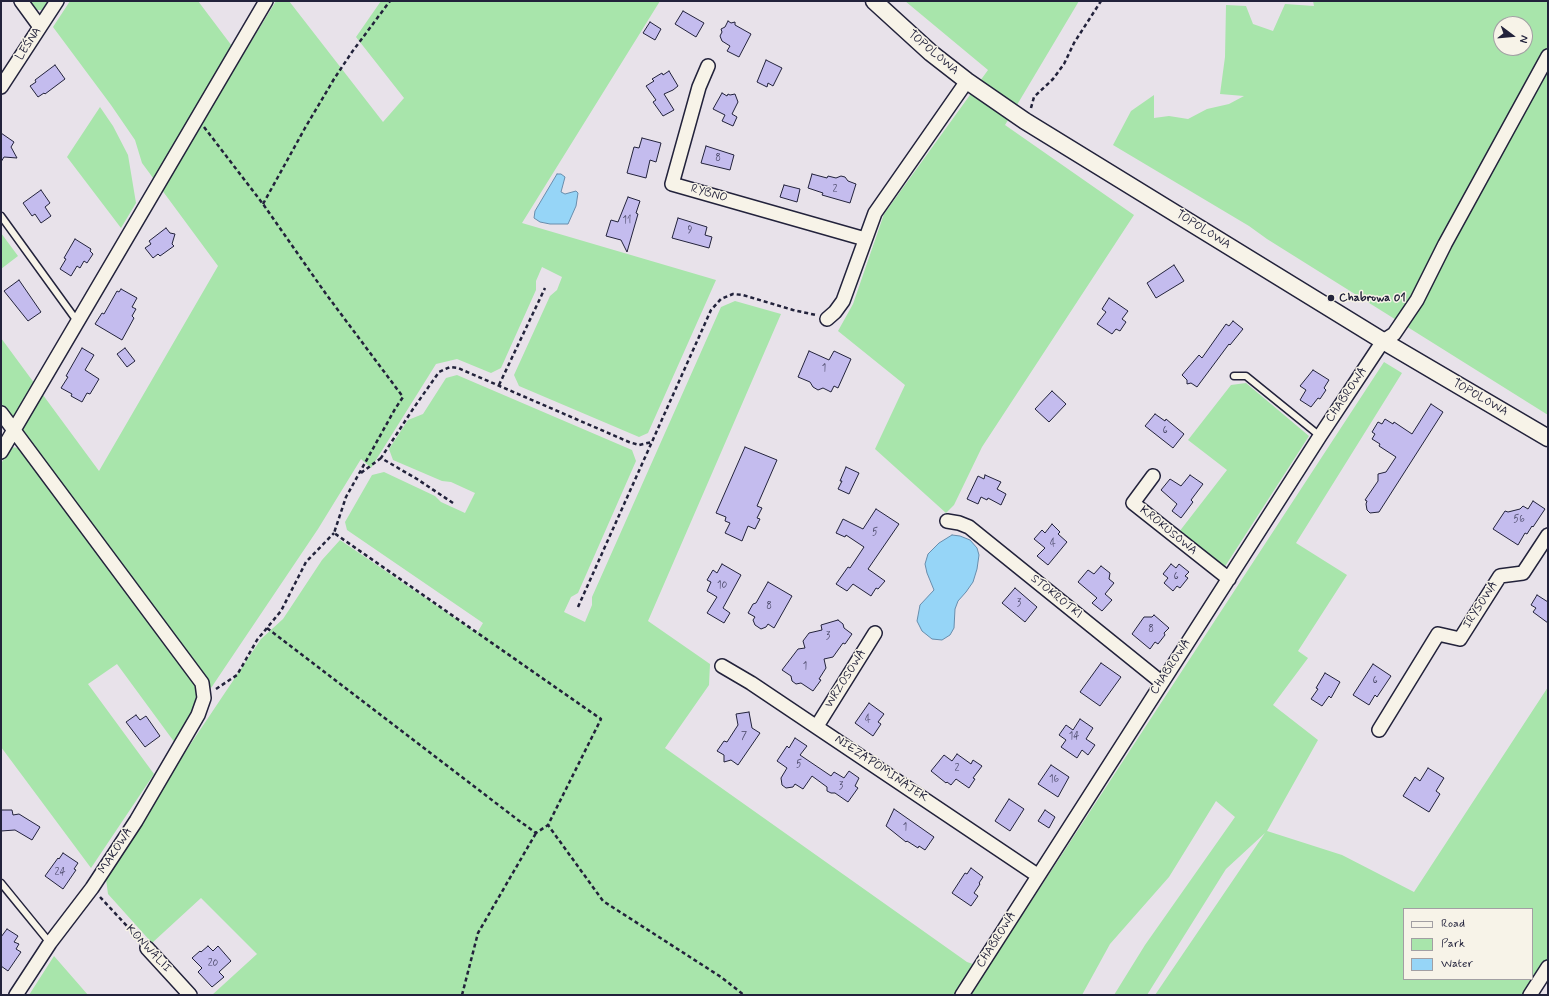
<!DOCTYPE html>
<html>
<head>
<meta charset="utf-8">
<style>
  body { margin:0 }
  #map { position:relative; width:1549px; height:996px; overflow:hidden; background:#e8e2ea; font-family:Mynerve,sans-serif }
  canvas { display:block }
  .frame { position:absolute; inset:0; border:2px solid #22223b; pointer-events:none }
  .legend { position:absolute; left:1403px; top:908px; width:130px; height:72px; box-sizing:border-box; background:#f7f3e8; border:1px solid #a29fa3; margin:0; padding:5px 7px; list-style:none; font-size:12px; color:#22223b }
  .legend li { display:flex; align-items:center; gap:8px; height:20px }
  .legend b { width:20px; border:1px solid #a29fa3 }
  .north { position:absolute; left:1493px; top:16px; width:40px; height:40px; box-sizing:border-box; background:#f7f3e8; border:1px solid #a29fa3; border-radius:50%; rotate:106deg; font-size:11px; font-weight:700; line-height:16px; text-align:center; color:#22223b }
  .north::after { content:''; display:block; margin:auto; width:14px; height:18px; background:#22223b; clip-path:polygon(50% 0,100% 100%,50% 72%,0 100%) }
</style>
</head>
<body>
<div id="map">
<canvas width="1549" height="996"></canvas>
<div class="frame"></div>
<ul class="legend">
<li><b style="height:5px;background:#f7f3e8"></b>Road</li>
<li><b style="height:11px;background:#a8e5ab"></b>Park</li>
<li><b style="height:11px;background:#96d5f7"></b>Water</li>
</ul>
<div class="north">N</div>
</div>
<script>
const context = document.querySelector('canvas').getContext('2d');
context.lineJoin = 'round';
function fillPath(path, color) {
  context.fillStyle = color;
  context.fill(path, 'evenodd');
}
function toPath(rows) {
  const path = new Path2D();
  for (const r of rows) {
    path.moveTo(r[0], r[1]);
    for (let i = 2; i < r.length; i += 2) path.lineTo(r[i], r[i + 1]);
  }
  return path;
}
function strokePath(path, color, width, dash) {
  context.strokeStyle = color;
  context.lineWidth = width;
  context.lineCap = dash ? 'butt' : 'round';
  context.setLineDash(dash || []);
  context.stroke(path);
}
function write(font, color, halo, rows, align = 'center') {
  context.font = font + ' Mynerve,sans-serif';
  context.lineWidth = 3;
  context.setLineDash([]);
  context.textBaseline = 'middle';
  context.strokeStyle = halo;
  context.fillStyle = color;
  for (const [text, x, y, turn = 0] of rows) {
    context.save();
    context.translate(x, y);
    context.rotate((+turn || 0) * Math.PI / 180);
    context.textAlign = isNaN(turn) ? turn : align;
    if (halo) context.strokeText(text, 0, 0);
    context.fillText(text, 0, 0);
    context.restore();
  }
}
fillPath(toPath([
  [30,1,48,1,42,10,36,10],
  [70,1,198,1,241,58,276,1,289,1,383,122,404,98,356,37,381,1,660,1,522,223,716,280,648,433,639,437,519,386,514,375,550,296,557,290,562,277,542,267,536,281,536,290,501,368,491,373,457,359,436,364,371,468,361,459,318,529,211,688,1,403,1,338,99,471,218,266,142,163,135,140,111,105,53,27],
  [905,1,1079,1,1005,125,1134,215,982,447,954,505,946,513,875,449,905,385,838,331,853,304,884,214,988,70],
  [1313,1,1548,1,1548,415,1267,239,1249,226,1113,145,1131,111,1154,95,1154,118,1169,116,1188,119,1207,109,1229,104,1244,96,1220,94,1225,57,1226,5,1246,6,1253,24,1273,31,1285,4,1314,6],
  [1501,24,1525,24,1525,48,1501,48],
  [100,107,113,126,128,155,136,203,121,228,67,157],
  [1,233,18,256,1,269],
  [735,301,781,314,648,621,710,664,709,685,665,748,967,962,973,964,954,995,212,995,257,954,201,898,152,943,108,894,106,879,150,813,147,809,261,639,283,619,322,560,340,540,477,633,483,623,347,530,345,522,372,475,384,472,435,496,441,502,465,513,475,493,451,482,442,481,393,460,389,449,408,420,423,414,446,378,457,375,632,450,636,461,578,593,571,597,564,612,585,622,592,605,592,597,721,307],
  [1384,362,1402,373,1296,543,1347,575,1298,651,1308,658,1273,705,1318,740,1267,831,1342,855,1414,892,1548,687,1548,960,1526,995,1155,995,1265,833,1226,869,1147,995,1114,995,1145,945,1235,817,1216,801,1169,877,1110,944,1082,995,970,995],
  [1404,909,1532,909,1532,979,1404,979],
  [1246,383,1309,436,1224,568,1179,532,1227,470,1188,440,1231,385],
  [10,447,20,448,200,690,198,708,175,743,117,664,88,684,154,774,91,868,1,747,1,464],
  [54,956,88,995,29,995]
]), '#a8e5ab');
const water = toPath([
  [557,174,561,174,565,177,561,192,565,194,576,191,578,193,576,206,568,224,550,224,540,222,534,218,535,211,557,174],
  [952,535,960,536,970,540,977,548,979,555,977,569,973,582,966,592,958,601,955,609,954,628,950,635,942,640,932,639,922,631,917,621,920,605,934,590,927,573,925,564,928,554,939,543,952,535]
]);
fillPath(water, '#96d5f7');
strokePath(water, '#688dac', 1);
const building = toPath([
  [683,11,704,23,696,37,675,24,683,11],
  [728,21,731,23,735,22,735,25,751,34,739,57,727,51,730,46,722,41,720,36,722,32,721,29,725,27,728,21],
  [650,22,661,29,655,40,643,33,650,22],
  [766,60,782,68,773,86,768,83,767,87,757,82,766,60],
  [55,65,65,79,45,94,44,93,38,97,30,86,36,82,35,80,55,65],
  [669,71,678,86,673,90,664,94,674,110,663,116,653,102,656,100,646,86,654,81,652,79,662,73,663,75,669,71],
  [722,93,727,96,728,94,730,95,735,94,738,102,732,114,737,117,733,126,722,121,725,115,713,109,722,93],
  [1,133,14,142,11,147,17,158,4,157,1,162,1,133],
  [642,138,661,143,656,162,650,160,646,178,627,173,634,147,639,148,642,138],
  [706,146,734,155,730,170,701,163,706,146],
  [812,174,827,178,828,176,836,178,841,176,845,177,848,181,856,184,850,203,822,195,823,193,808,188,812,174],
  [784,185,800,189,797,202,780,197,784,185],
  [41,190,50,203,45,207,51,216,41,223,35,214,32,216,23,203,41,190],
  [628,197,640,201,636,213,638,214,627,252,621,240,606,236,611,220,618,222,628,197],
  [678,218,707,227,705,235,712,237,709,248,672,238,678,218],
  [166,228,170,233,175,234,172,244,174,246,160,256,158,254,153,258,145,248,151,244,149,241,166,228],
  [75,239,91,249,90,251,93,254,87,263,84,261,80,268,77,266,71,276,60,269,66,259,64,258,75,239],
  [1174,265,1184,281,1156,298,1147,283,1174,265],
  [19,280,41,312,28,321,4,291,19,280],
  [121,289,137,298,132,307,136,309,132,316,134,318,122,340,95,324,102,313,104,314,117,291,119,292,121,289],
  [1109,298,1128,311,1122,319,1126,322,1120,331,1116,329,1112,334,1097,324,1106,312,1102,309,1109,298],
  [1233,321,1243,329,1230,345,1229,344,1197,387,1191,383,1187,384,1187,380,1182,375,1199,355,1202,358,1226,324,1229,326,1233,321],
  [82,348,94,355,85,370,99,379,90,394,87,393,82,402,71,396,72,394,61,388,68,377,66,376,82,348],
  [125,348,135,361,127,367,117,354,125,348],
  [809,351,829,360,834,351,851,359,838,388,834,386,831,392,823,388,818,390,813,387,810,382,798,377,809,351],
  [1313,370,1329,380,1324,388,1326,390,1320,399,1318,398,1311,407,1300,400,1306,390,1300,386,1313,370],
  [1052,391,1066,404,1049,422,1035,409,1052,391],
  [1431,404,1443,412,1379,512,1370,513,1367,510,1366,504,1367,501,1365,500,1378,481,1378,474,1386,472,1396,457,1379,446,1380,444,1372,439,1375,434,1372,432,1378,422,1382,424,1385,419,1393,424,1394,422,1412,434,1431,404],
  [1155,414,1165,421,1166,419,1184,434,1173,448,1145,426,1155,414],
  [745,447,777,460,757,506,762,508,757,518,760,519,755,529,748,526,742,541,725,533,730,523,725,521,726,517,716,513,745,447],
  [846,467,859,473,849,494,838,489,842,481,840,481,846,467],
  [985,475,1001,482,997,489,1006,494,1001,505,988,498,987,500,981,497,978,504,967,499,978,476,984,479,985,475],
  [1190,475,1203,484,1191,500,1193,502,1181,518,1172,511,1177,504,1161,490,1170,479,1181,486,1190,475],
  [1533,501,1545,509,1533,527,1532,526,1527,534,1525,533,1518,545,1493,529,1505,511,1508,512,1520,509,1523,506,1528,509,1533,501],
  [876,509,899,524,868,569,885,581,878,589,876,588,871,596,853,584,847,591,836,584,848,567,850,568,864,547,846,535,845,537,836,533,843,519,863,529,876,509],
  [1052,524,1060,532,1058,534,1067,542,1048,565,1037,556,1045,548,1034,539,1042,530,1045,533,1052,524],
  [722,564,741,575,723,608,730,613,724,623,707,613,717,597,707,591,711,582,707,580,713,570,717,573,722,564],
  [1171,564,1176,568,1179,564,1189,572,1185,576,1188,578,1180,588,1177,586,1173,591,1164,583,1168,578,1163,574,1171,564],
  [1101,566,1110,573,1109,579,1114,583,1105,594,1112,600,1102,611,1092,603,1097,598,1078,582,1088,570,1094,574,1101,566],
  [768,582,792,596,774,628,768,624,766,627,761,629,755,625,753,620,755,617,748,613,753,604,756,603,768,582],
  [1015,588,1037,607,1025,622,1002,603,1015,588],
  [1537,595,1548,602,1548,623,1533,612,1536,608,1531,605,1537,595],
  [1154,615,1169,628,1164,633,1165,635,1158,644,1155,642,1150,649,1132,634,1144,617,1152,617,1154,615],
  [838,620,843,624,844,628,852,634,845,644,843,643,833,657,824,659,826,668,819,679,821,680,813,691,801,683,796,684,792,681,791,676,782,670,798,649,805,648,803,641,809,633,822,630,821,625,838,620],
  [1101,663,1121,677,1100,706,1080,692,1101,663],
  [1373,664,1391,676,1377,697,1375,695,1369,705,1353,695,1373,664],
  [1325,673,1340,682,1331,698,1329,696,1322,706,1311,699,1318,689,1316,688,1325,673],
  [869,703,884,714,878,722,881,724,873,736,855,723,869,703],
  [749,712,752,728,760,733,738,765,731,760,724,762,724,755,717,751,724,741,727,742,738,725,736,714,749,712],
  [136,715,140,720,146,716,160,736,145,747,126,722,136,715],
  [1080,719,1093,728,1086,739,1095,745,1088,755,1082,750,1077,758,1061,747,1066,740,1059,735,1066,725,1073,730,1080,719],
  [795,738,807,746,800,755,831,776,834,772,844,778,849,771,859,778,855,786,858,788,848,802,835,793,831,793,827,791,827,787,812,776,803,789,795,784,793,787,786,788,782,785,781,778,787,768,777,761,787,746,789,748,795,738],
  [957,754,971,764,973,760,982,766,973,778,975,779,969,788,956,779,951,785,947,782,946,783,931,771,944,755,952,761,957,754],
  [1051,765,1069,777,1058,797,1038,784,1051,765],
  [1428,768,1444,778,1436,791,1440,794,1429,812,1403,796,1415,777,1420,781,1428,768],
  [1009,799,1024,809,1010,831,995,821,1009,799],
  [894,809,934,837,925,850,919,846,918,848,907,841,906,842,886,826,894,809],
  [1,810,12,810,13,815,19,814,40,827,32,840,15,830,1,831,1,810],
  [1045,810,1055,817,1049,828,1038,821,1045,810],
  [63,853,78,863,74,869,76,870,63,889,45,876,58,858,59,859,63,853],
  [971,868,983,877,979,883,980,884,974,893,978,896,971,906,952,893,965,873,967,874,971,868],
  [7,929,18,936,14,942,19,944,16,949,21,952,8,971,1,966,1,937,7,929],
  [208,946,213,951,218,946,231,961,219,972,224,977,212,987,198,972,202,968,192,958,200,951,201,952,208,946]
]);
fillPath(building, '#c4bcee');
strokePath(building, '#22223b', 1);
const service = toPath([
  [1,216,77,321],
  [1234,376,1246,376,1320,436],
  [1,883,50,943]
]);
const minor = toPath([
  [21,1,40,27],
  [708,66,699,87,672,184,865,239],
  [1,87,57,1],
  [827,319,835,312,843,301,875,213,967,81],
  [1,413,202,683,204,698,198,715,136,821,92,888,50,943,16,995],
  [1,452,266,1],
  [1153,476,1133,503,1229,579],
  [947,521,959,523,969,527,1161,682],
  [722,666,751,683,1037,875],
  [817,726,875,633],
  [1379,730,1438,634,1460,639,1500,576,1523,573,1548,535],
  [147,948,190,995],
  [962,995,1320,436,1383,341,1394,334,1417,300,1445,244,1548,56],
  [1530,995,1548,967]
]);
const tertiary = toPath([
  [874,1,931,53,967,81,1025,121,1383,341,1548,438]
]);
strokePath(service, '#22223b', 9);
strokePath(minor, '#22223b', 16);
strokePath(tertiary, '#22223b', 19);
strokePath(toPath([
  [1031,108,1034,97,1053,79,1064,64,1074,43,1101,1],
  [204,127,263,204,326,294,403,397,395,409,346,497,334,533,601,719,548,825,603,901,721,977,744,995],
  [263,204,305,128,334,79,352,52,390,1],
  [499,385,545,288],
  [361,473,381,458],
  [453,503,417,479,381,458,413,409,439,372,450,367,458,368,629,442,639,445,652,442],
  [578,607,711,310,721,299,733,294,743,295,793,310,816,315],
  [267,628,518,820,536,833,548,825],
  [216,689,237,675,257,640,281,611,306,562,334,533],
  [100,897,139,939],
  [462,995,478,933,536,833]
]), '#22223b', 2.5, [4, 3]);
strokePath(service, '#f7f3e8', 6);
strokePath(minor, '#f7f3e8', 13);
strokePath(tertiary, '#f7f3e8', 16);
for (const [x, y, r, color] of [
  [1331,298,4,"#22223b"]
]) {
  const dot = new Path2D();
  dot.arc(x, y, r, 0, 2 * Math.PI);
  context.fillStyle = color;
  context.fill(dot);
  strokePath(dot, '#f7f3e8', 1.5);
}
write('10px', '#4a4868', null, [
  ["8",718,159],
  ["2",835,190],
  ["11",627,221],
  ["9",690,231],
  ["1",824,369],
  ["6",1165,431],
  ["56",1519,520],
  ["5",875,533],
  ["4",1053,544],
  ["6",1176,577],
  ["10",722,586],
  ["3",1019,604],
  ["8",769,607],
  ["8",1151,630],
  ["3",828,637],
  ["1",805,667],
  ["6",1375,681],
  ["4",868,720],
  ["7",744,737],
  ["14",1074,737],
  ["5",799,765],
  ["2",957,769],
  ["16",1054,780],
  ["3",841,787],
  ["1",905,828],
  ["24",60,873],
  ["20",213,964]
]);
write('12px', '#22223b', '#f7f3e8', [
  ["LEŚNA",29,44,-57],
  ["TOPOLOWA",933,53,40],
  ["RYBNO",709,194,16],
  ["TOPOLOWA",1203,230,32],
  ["CHABROWA",1347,395,-56],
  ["TOPOLOWA",1480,398,30],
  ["KROKUSOWA",1168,531,39],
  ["STOKROTKI",1056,597,39],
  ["IRYSOWA",1481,605,-57],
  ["CHABROWA",1171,667,-57],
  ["WRZOSOWA",846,679,-58],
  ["NIEZAPOMINAJEK",881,769,34],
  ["MAKOWA",116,851,-57],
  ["CHABROWA",997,940,-58],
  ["KONWALII",148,949,47]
]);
write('bold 12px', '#22223b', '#f7f3e8', [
  ["Chabrowa 01",1339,298]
], 'left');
</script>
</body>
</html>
